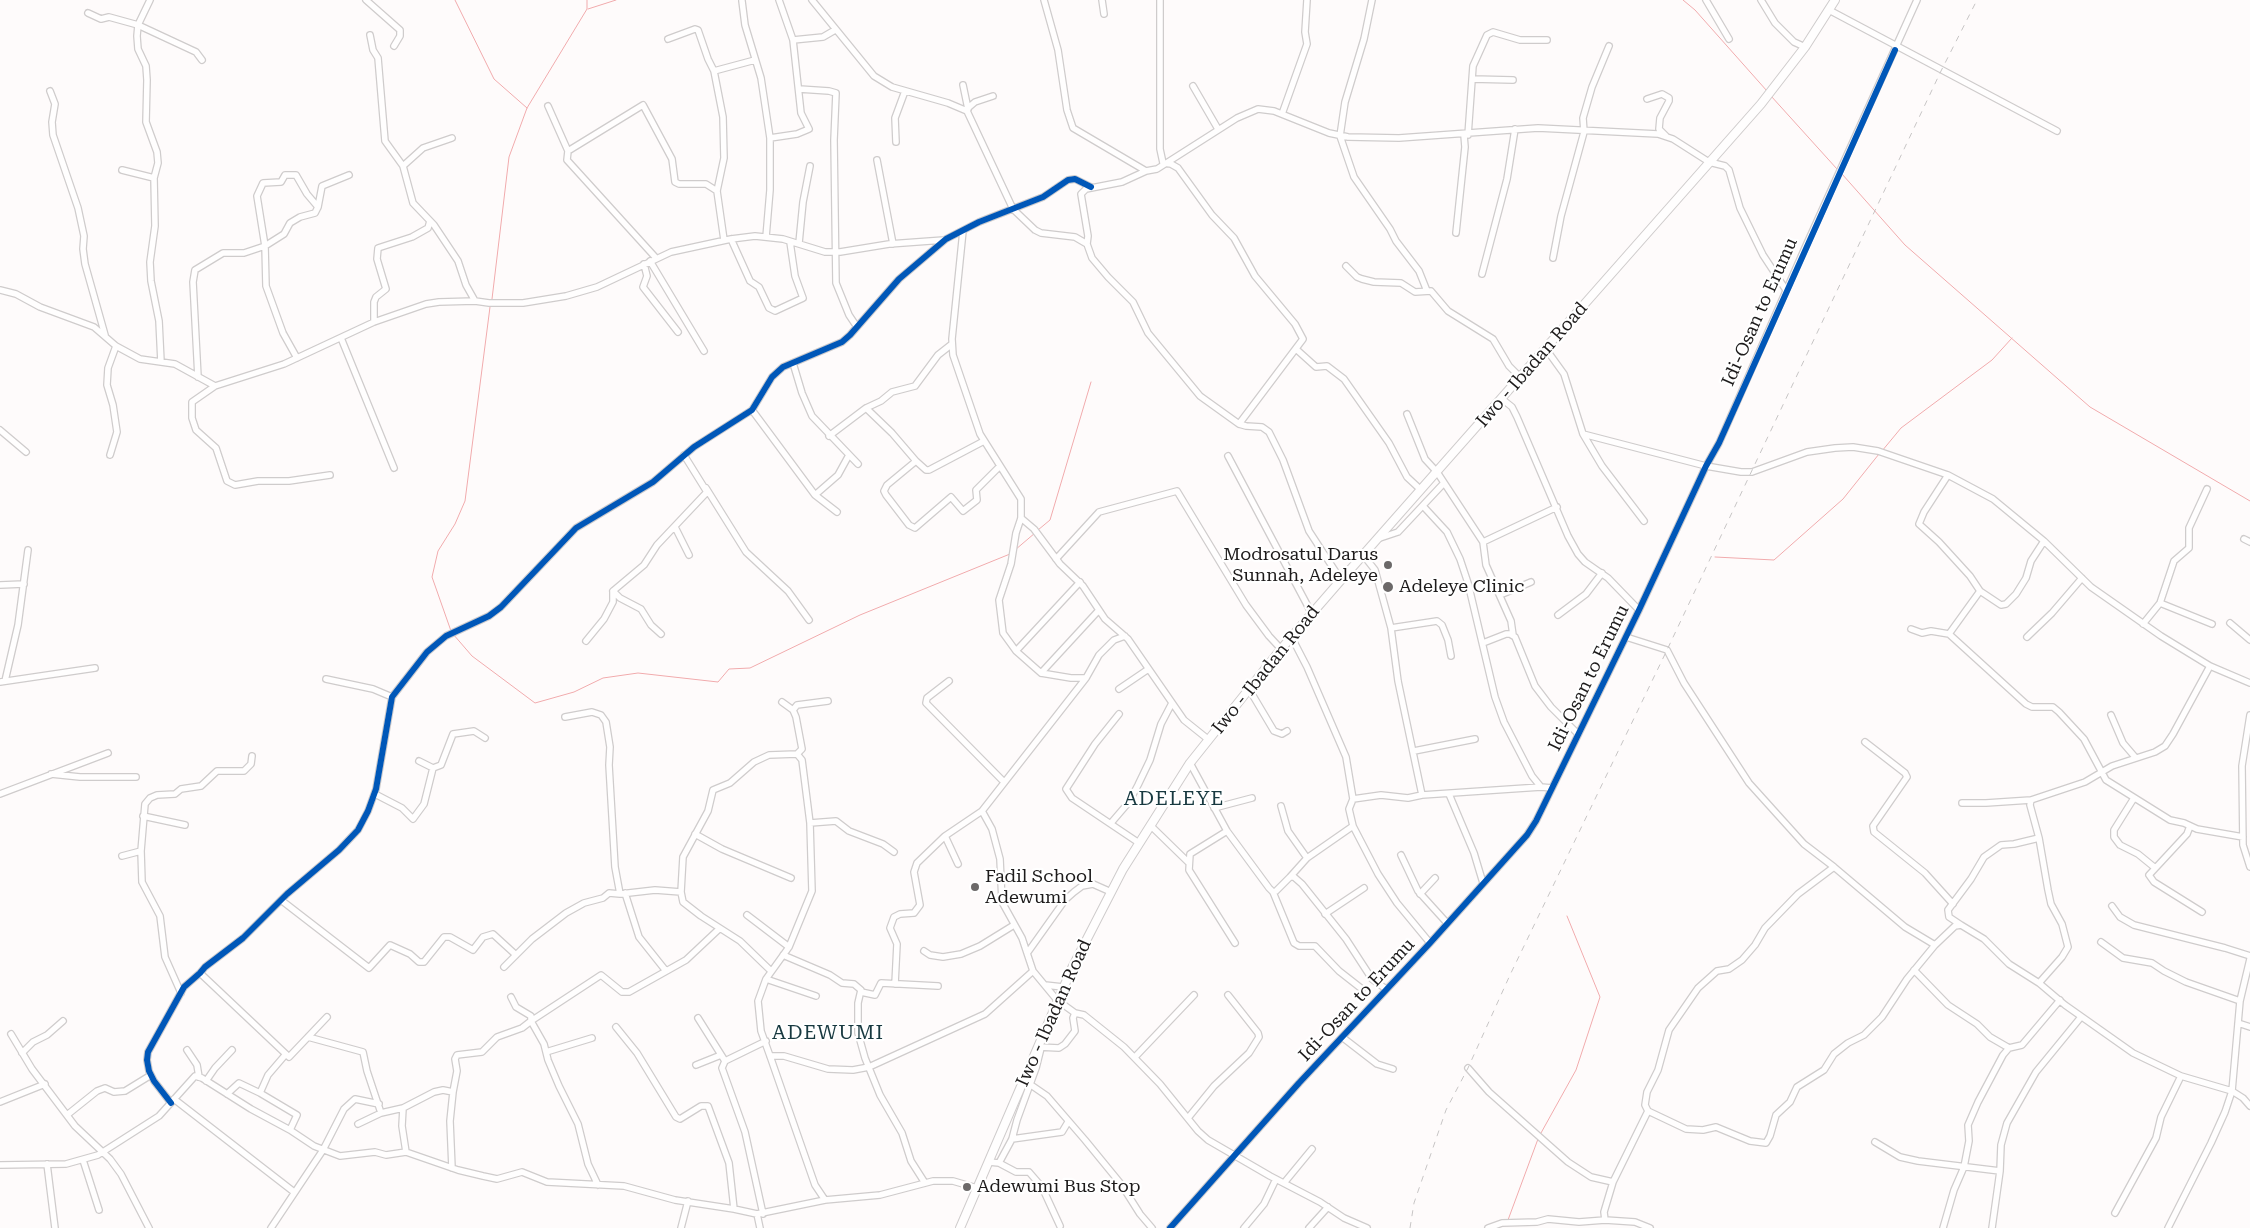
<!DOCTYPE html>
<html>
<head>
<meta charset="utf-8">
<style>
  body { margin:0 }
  canvas { display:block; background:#fefbfb }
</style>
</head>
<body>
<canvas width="2250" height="1228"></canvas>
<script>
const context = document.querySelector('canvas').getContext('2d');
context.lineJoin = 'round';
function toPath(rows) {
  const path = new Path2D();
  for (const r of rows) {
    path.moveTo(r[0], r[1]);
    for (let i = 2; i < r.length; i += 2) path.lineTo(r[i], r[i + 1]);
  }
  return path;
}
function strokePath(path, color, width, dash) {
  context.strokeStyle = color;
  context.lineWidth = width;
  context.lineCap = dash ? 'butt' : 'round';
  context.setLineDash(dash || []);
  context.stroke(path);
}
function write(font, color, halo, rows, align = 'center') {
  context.font = font + ' "Roboto Serif",serif';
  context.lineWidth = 4.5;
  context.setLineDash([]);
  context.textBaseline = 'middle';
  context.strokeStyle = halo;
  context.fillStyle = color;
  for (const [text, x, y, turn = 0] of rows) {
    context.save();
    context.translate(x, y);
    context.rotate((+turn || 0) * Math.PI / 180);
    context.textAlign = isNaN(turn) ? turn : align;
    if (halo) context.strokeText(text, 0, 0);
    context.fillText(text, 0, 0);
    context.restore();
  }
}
strokePath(toPath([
  [455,0,494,79,527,108],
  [1683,0,1695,10,1767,91],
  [588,9,616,0],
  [1771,96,1837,169],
  [1842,174,1905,245,2090,407,2250,501],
  [492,299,509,157,527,108,587,9,587,0],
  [1882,451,1901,428,1992,360,2012,338],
  [1038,530,1050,520,1091,382],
  [1015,550,1035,533],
  [1715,557,1774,560,1843,499,1879,454],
  [451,631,432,577,438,551,455,524,465,501,490,307],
  [453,634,472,656,535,703,574,692,603,678,638,673,718,682,729,669,750,668,860,615,1010,554],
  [1541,1133,1576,1070,1600,997,1567,916],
  [1508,1220,1538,1139]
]), '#f1abad', 1);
const minor = toPath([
  [150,0,138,25,137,36,138,49,146,66,147,80,146,122,157,152,158,163,154,178,155,226,150,262,151,281,159,321,161,362],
  [366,0,400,30,400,36,394,46],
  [812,0,874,76,892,87,948,103,967,111,1013,209,1035,230,1041,233,1075,237,1087,244],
  [1044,0,1058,50,1067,110,1073,128,1146,171,1157,169,1237,118,1258,109,1274,111,1329,133,1348,137,1399,138,1538,128,1658,134,1673,139,1709,162,1725,166,1729,170,1740,208,1763,255,1786,290],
  [1102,0,1104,14],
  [1160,0,1160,149,1163,163,1171,164,1178,168,1212,215,1234,238,1255,276,1295,324,1303,339,1239,424],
  [1372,0,1364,39,1345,102,1340,136,1354,177,1390,229,1396,241,1419,271,1427,291],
  [1706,0,1729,39],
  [1761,0,1775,23,1794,42,1805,47],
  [742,1,745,25,761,78,770,138,770,190,766,237],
  [1829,10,2057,131],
  [88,13,101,19,109,17,138,25,196,52,202,60],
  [370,35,373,50,378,58,385,141,403,166,413,203,434,225,458,261,466,285,475,301],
  [668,39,695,29,698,30,708,59,714,71,723,117,724,158,717,191,724,240],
  [793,40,823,37,835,30],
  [714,71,755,60],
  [1472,79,1513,80],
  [963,85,968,109],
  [1193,86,1218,129],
  [799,89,829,91,836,93,834,140,836,283,849,315,857,327],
  [50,91,55,104,52,122,53,135,78,208,84,236,83,249,85,264,105,335],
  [1647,99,1662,94,1669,98,1669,101,1660,118,1659,129,1666,136],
  [548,106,568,151],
  [968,108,975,102,993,96],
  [1282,114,1307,44,1305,32,1307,0],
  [1468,135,1473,66,1487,35,1493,32,1520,40,1547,40],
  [770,138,797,134,809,129,801,113,793,40,779,0],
  [896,142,895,118,905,91],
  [877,160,893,244],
  [403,166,423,148,452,138],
  [122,170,154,178],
  [1146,171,1122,182,1086,189,1081,194,1088,236,1087,244,1092,258,1108,277,1133,302,1148,333,1200,396,1239,424,1246,426,1262,427,1269,432,1283,460,1309,531,1341,580],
  [318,207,322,186,349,175],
  [963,231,952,339,953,355,980,434,1021,499,1021,518,1016,533,1011,564,999,600,1003,633,1016,651,1041,673,1071,678,1086,678,1099,655,1114,640,1125,636],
  [1456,233,1465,147,1464,135],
  [731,239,750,281,759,287,769,308,775,311,803,298,795,276,790,242],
  [799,243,803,202,810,166],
  [656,258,567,160,568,151,643,105,672,159,675,182,679,184,706,184,717,191],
  [1553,258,1561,216,1584,132,1583,118,1592,87,1609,46],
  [650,261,704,351],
  [644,264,647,276,643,287,678,332],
  [1346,266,1357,277,1362,279,1374,282,1401,283,1415,292,1431,291,1448,311,1493,339,1509,366,1520,377],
  [1482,274,1507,179,1515,129],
  [0,290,16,294,40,307,94,327,116,346,140,359,175,364,215,386,284,364,374,322,426,304,439,302,475,301,489,303,523,303,566,296,597,287,671,252,731,239,755,236,783,239,825,252,840,252,889,244,944,240],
  [374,322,374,302,376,297,386,289,377,259,378,248,412,237,428,228,430,221],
  [341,338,394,468],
  [1296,349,1316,367,1327,366,1344,379,1389,443,1407,477,1421,490],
  [1546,349,1564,374,1583,434,1706,466,1741,472,1752,472,1807,452,1835,448,1853,447,1878,451,1948,475,1993,499,2044,541,2091,587,2161,636,2210,666,2250,683],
  [793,363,802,393,812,416,858,464],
  [198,377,193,282,195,270,223,253,244,253,265,246,284,234,290,223,300,217,315,213,318,207,307,194,296,175,285,175,281,182,263,183,257,196,265,246,266,286,283,333,297,358],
  [215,386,192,402,192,418,196,430,216,448,227,481,235,485,258,481,289,481,330,475],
  [1502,399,1512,407,1517,417,1568,536,1578,554,1585,562,1608,578,1639,610],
  [866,408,881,401,892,392,915,386,938,355,952,344],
  [752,410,815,495,837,512],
  [1407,414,1425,459,1437,472,1483,542,1486,565,1511,621,1513,635],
  [0,430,26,452],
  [1583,434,1602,466,1644,521],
  [829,436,866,408,892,433,916,461],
  [984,441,929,470,926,470,916,461,887,485,884,491,886,495,909,525,915,528,951,497,963,511,977,500,976,490,1000,466],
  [110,455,117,432,113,405,107,385,108,368,116,346],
  [1228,456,1312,614],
  [706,488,746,552,788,591,809,620],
  [815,495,838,475,849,455],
  [1423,506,1447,532,1460,559,1468,583,1495,697,1504,722,1532,776,1541,787,1552,788],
  [1021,518,1034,529,1060,564,1083,586,1105,619,1128,639,1184,720,1209,740],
  [675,527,689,555],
  [1380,538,1398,532,1443,484],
  [2244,539,2250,542],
  [1483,542,1557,507],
  [1364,556,1375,570,1391,628,1398,681,1422,795],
  [1056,559,1099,512,1177,491,1246,605,1269,636,1281,649],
  [0,585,24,584],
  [613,591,620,598,641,609,651,625,661,634],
  [1980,591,2001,605,2006,604,2016,594,2026,578,2031,561,2044,541],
  [1500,595,1531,582],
  [2160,603,2212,624],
  [1558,615,1586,594,1602,573],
  [2230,623,2250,640],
  [2143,624,2160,603,2174,561,2189,548,2189,528,2207,489],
  [1391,628,1437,621,1442,625,1448,640,1451,656],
  [1911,629,1922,633,1931,631,1949,634,1980,591,1970,576,1939,542,1919,524,1924,512,1948,475],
  [1949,634,2026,704,2032,707,2053,707,2059,712,2084,739,2106,780,2170,820,2184,823,2197,829,2243,837],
  [1626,637,1667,650,1684,683,1749,783,1804,844,1834,867,1798,894,1765,928,1755,945,1742,960,1729,969,1717,971,1698,988,1669,1030,1658,1070,1647,1092,1645,1105,1648,1111,1686,1129,1703,1130,1716,1127,1750,1141,1766,1143,1770,1136,1776,1115,1790,1102,1797,1087,1824,1070,1834,1054,1848,1043,1864,1035,1882,1017,1907,979,1935,945],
  [2027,637,2052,613,2082,578],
  [1292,638,1307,667,1346,757,1353,799,1349,809,1353,826,1378,874,1397,903,1430,943],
  [586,641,604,619,613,602,613,591,644,565,657,545,707,492,684,455],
  [1483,643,1506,634,1510,634,1515,637,1535,686,1551,707,1578,734],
  [1016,651,1080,582],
  [1041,673,1099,610],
  [326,679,373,689,392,697],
  [5,681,18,625,28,550],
  [949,681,927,698,926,703,1004,782],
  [0,682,95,668],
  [1119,689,1147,670],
  [1249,689,1274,731,1282,734,1287,731],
  [782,702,793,710,796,717,802,749,797,754],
  [793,710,797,705,828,701],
  [1119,714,1095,744,1066,789,1072,798,1139,843],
  [2111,715,2123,743,2135,757],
  [2250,715,2242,766,2243,845,2250,867],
  [565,717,592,712,601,715,606,722,610,747,609,765,615,867,620,894,655,890,681,892],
  [1865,742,1905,773,1907,777,1873,826,1874,832,1925,873,1953,904],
  [1414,751,1475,739],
  [1190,763,1227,831,1269,888,1273,892,1276,891,1290,877,1294,877,1302,884,1346,939,1372,979,1386,989],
  [433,768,441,765,453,734,474,731,485,738],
  [51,774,80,777,136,777],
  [0,794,108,753],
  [375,794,402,808,413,819,424,804,433,768,419,761],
  [1449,794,1474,853,1483,883],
  [2134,798,2114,830,2114,837,2120,845,2138,854,2154,867],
  [1353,799,1381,795,1408,798,1422,795,1541,787],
  [2031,800,2030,805,2039,838,2048,890,2051,904,2062,924,2068,947,2062,957,2039,983],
  [1962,803,1986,803,2031,800,2085,782,2112,766,2155,752,2165,746,2173,734,2210,666],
  [1281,806,1288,831,1307,858],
  [1214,808,1252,798],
  [982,811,992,829,1000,859,1002,902,1022,938,1033,971,1057,1000,1075,1013,1084,1015,1124,1047,1160,1084,1198,1131,1208,1140,1270,1176,1320,1202,1344,1218,1367,1228],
  [143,816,185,825],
  [810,823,836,821,849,831,883,844,894,852],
  [1111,823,1129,802,1138,785,1150,760,1161,724,1172,703],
  [1150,825,1189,863],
  [2190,826,2187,834,2149,875,2154,882,2202,912],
  [1227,831,1190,854,1189,870,1235,943],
  [695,834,722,849,791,878],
  [945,836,958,864],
  [141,851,145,804,150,798,157,795,175,794,181,789,201,786,217,771,244,771,251,764,252,756],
  [1401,855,1418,891,1447,923],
  [122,856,141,851,142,882,160,916,165,957,181,993],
  [1834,867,1905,927,1935,945,1955,926,1961,925,1984,939,2009,964,2039,983,2065,1005,2133,1053,2181,1076,2232,1091,2243,1098,2250,1106],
  [1290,877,1307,858,1353,826],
  [1273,892,1294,943,1299,946,1315,946,1339,971,1362,989],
  [625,893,639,937,666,971],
  [1420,894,1435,878],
  [281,900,369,968,390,945,410,954,419,962,424,962,444,937,450,937,473,950,483,937,493,934,516,955],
  [2112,906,2120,917,2134,925,2225,948,2250,956],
  [1325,914,1364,888],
  [747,915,789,947],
  [1961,925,1949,917,1948,910,1971,879,1984,857,2001,845,2014,844,2039,838],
  [2101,942,2123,958,2152,963,2164,971,2186,982,2240,1001],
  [924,951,930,955,943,957,961,954,980,946,1014,925],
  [1028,952,1065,900,1074,892,1082,886,1093,884,1111,892],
  [783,955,830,975,842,983,854,984,861,990,858,1003,858,1033,865,1058,880,1095,902,1133,911,1161,925,1183],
  [504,967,532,939,566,913,584,903,603,898,609,893,620,894],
  [1914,970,1948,1005,1977,1024,1990,1037,2009,1048],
  [771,971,740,941,701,916,683,902,681,892,683,857,708,811,713,790,730,783,754,762,769,755,797,754,802,760,810,823,812,891,789,947,766,979,758,1001,761,1031,770,1056,815,1185,825,1200],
  [200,973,289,1057,327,1017],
  [766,979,816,996],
  [895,984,897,944,890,928,894,917,900,914,914,913,920,905,914,872,917,863,945,836,982,811,1086,678],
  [1045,985,1063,987],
  [861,992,875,995,881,983,938,986],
  [511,997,516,1007,531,1016,531,1021,601,975,622,992,629,992,686,960,719,929],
  [698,1018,725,1061],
  [2238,1023,2250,1027],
  [616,1027,637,1053,676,1117,680,1119,701,1106,708,1106,729,1163,734,1209],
  [11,1034,32,1069,75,1126,110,1159,121,1174,149,1228],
  [308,1037,363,1052,367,1071,381,1113,358,1124],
  [1342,1037,1377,1064,1393,1069],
  [1039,1047,1059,1048,1065,1044,1075,1031,1073,1018,1075,1013],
  [187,1050,197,1065,199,1077],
  [546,1052,592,1038],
  [22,1053,33,1042,47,1035,63,1021],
  [770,1056,784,1056,828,1069,853,1070,869,1067,985,1014,1033,971],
  [1135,1057,1194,995],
  [696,1065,721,1055],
  [1468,1068,1489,1092,1568,1162,1591,1177,1613,1182],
  [206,1081,215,1068,232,1050],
  [1031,1085,1047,1096,1085,1140,1121,1184,1140,1214,1152,1228],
  [260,1093,268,1075,286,1054],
  [227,1094,239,1083,260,1093,297,1115,290,1130],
  [174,1099,294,1192],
  [0,1102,45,1084],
  [171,1103,154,1081,149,1071,147,1060,148,1052,184,987,200,973,205,967,243,938,287,894,339,850,358,830,368,811,376,789,392,697,427,652,446,636,489,616,501,607,576,528,653,482,694,447,752,410,772,377,783,367,842,342,850,335,899,279,946,239,979,222,1043,197,1068,180,1075,179,1091,187],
  [381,1113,403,1108],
  [67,1115,97,1091,105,1088,114,1092,125,1091,151,1075],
  [1188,1118,1214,1086,1249,1053,1259,1037,1258,1033,1228,995],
  [1012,1139,1062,1132,1068,1122],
  [1875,1142,1900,1157,1918,1161,2000,1171],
  [406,1152,402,1126,403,1108,434,1092,443,1090,453,1092,457,1071,455,1059,457,1055,482,1052,497,1037,522,1028,531,1021,544,1044,548,1060,559,1086,578,1124,588,1164,598,1185],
  [83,1160,99,1210],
  [989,1162,999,1163,1016,1172,1029,1172,1042,1187,1060,1226],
  [999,1163,1012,1139,1017,1120,1036,1068,1041,1048],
  [47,1164,55,1228],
  [0,1165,66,1164,98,1155,159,1116,195,1076,202,1078,251,1109,290,1130,314,1146,340,1156,375,1152,386,1155,406,1152,458,1170,483,1176,497,1179,522,1172,547,1182,624,1186,675,1200,734,1209,757,1214,825,1200,880,1195,933,1181,953,1181,977,1188],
  [452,1168,450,1121,453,1092],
  [1284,1183,1312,1149],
  [2115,1213,2156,1138,2161,1117,2181,1076],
  [757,1214,760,1228],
  [763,1214,745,1132,722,1068,725,1061,766,1041],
  [1605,1220,1604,1212,1613,1182,1648,1111],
  [271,1228,323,1150,344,1109,355,1099,379,1104],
  [681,1228,688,1201],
  [1170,1228,1299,1083,1430,943,1527,835,1536,821,1639,610,1706,466,1719,443,1804,250,1917,0],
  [1244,1228,1264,1204,1276,1179],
  [1309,1228,1328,1207],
  [1488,1228,1502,1223,1537,1222,1548,1219,1579,1222,1605,1220,1635,1222,1650,1228],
  [1943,1228,1954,1190,1964,1167,1969,1141,1968,1125,1978,1102,2003,1055,2009,1048,2022,1045,2060,1000],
  [1992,1228,2000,1171,2001,1145,2007,1123,2036,1072,2081,1017],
  [2168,1228,2211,1143,2225,1112,2232,1091,2240,1001,2250,959]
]);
const major = toPath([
  [960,1228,1072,968,1123,869,1190,763,1281,649,1341,580,1761,104,1805,47,1835,0]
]);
strokePath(minor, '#cfcccc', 8);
strokePath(major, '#cfcccc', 10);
strokePath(minor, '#fffefe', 5.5);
strokePath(major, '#fffefe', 8);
strokePath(toPath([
  [1410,1228,1414,1203,1446,1110,1468,1068,1510,975,1667,650,1941,71,1977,0]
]), '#c7c5c5', 1, [6, 6]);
strokePath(toPath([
  [171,1103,154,1081,149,1071,147,1060,148,1052,184,987,200,973,205,967,243,938,287,894,339,850,358,830,368,811,376,789,392,697,427,652,446,636,489,616,501,607,576,528,653,482,694,447,752,410,772,377,783,367,842,342,850,335,899,279,946,239,979,222,1043,197,1068,180,1075,179,1091,187],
  [1170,1228,1299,1083,1430,943,1527,835,1536,821,1639,610,1706,466,1719,443,1895,50]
]), '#0057b8', 6);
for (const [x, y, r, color] of [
  [1388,565,5,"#6c6969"],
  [1388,587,6,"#6c6969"],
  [975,887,5,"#6c6969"],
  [967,1187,5,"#6c6969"]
]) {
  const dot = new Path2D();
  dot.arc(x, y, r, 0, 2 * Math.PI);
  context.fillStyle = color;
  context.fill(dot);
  strokePath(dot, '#fff', 2);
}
write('18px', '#1d1b1b', '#fff', [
  ["Idi-Osan to Erumu",1760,312,-66],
  ["Iwo - Ibadan Road",1532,365,-49],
  ["Iwo - Ibadan Road",1266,670,-51],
  ["Idi-Osan to Erumu",1589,678,-64],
  ["Idi-Osan to Erumu",1357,1000,-47],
  ["Iwo - Ibadan Road",1054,1013,-66]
]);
write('18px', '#1d1b1b', '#fff', [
  ["Modrosatul Darus",1378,555,"right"],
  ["Sunnah, Adeleye",1378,576,"right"],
  ["Adeleye Clinic",1399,587],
  ["Fadil School",985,877],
  ["Adewumi",985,898],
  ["Adewumi Bus Stop",977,1187]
], 'left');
context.letterSpacing = '1px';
write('20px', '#183940', '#fff', [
  ["ADELEYE",1174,799],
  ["ADEWUMI",828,1033]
]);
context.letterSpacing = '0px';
</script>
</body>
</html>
